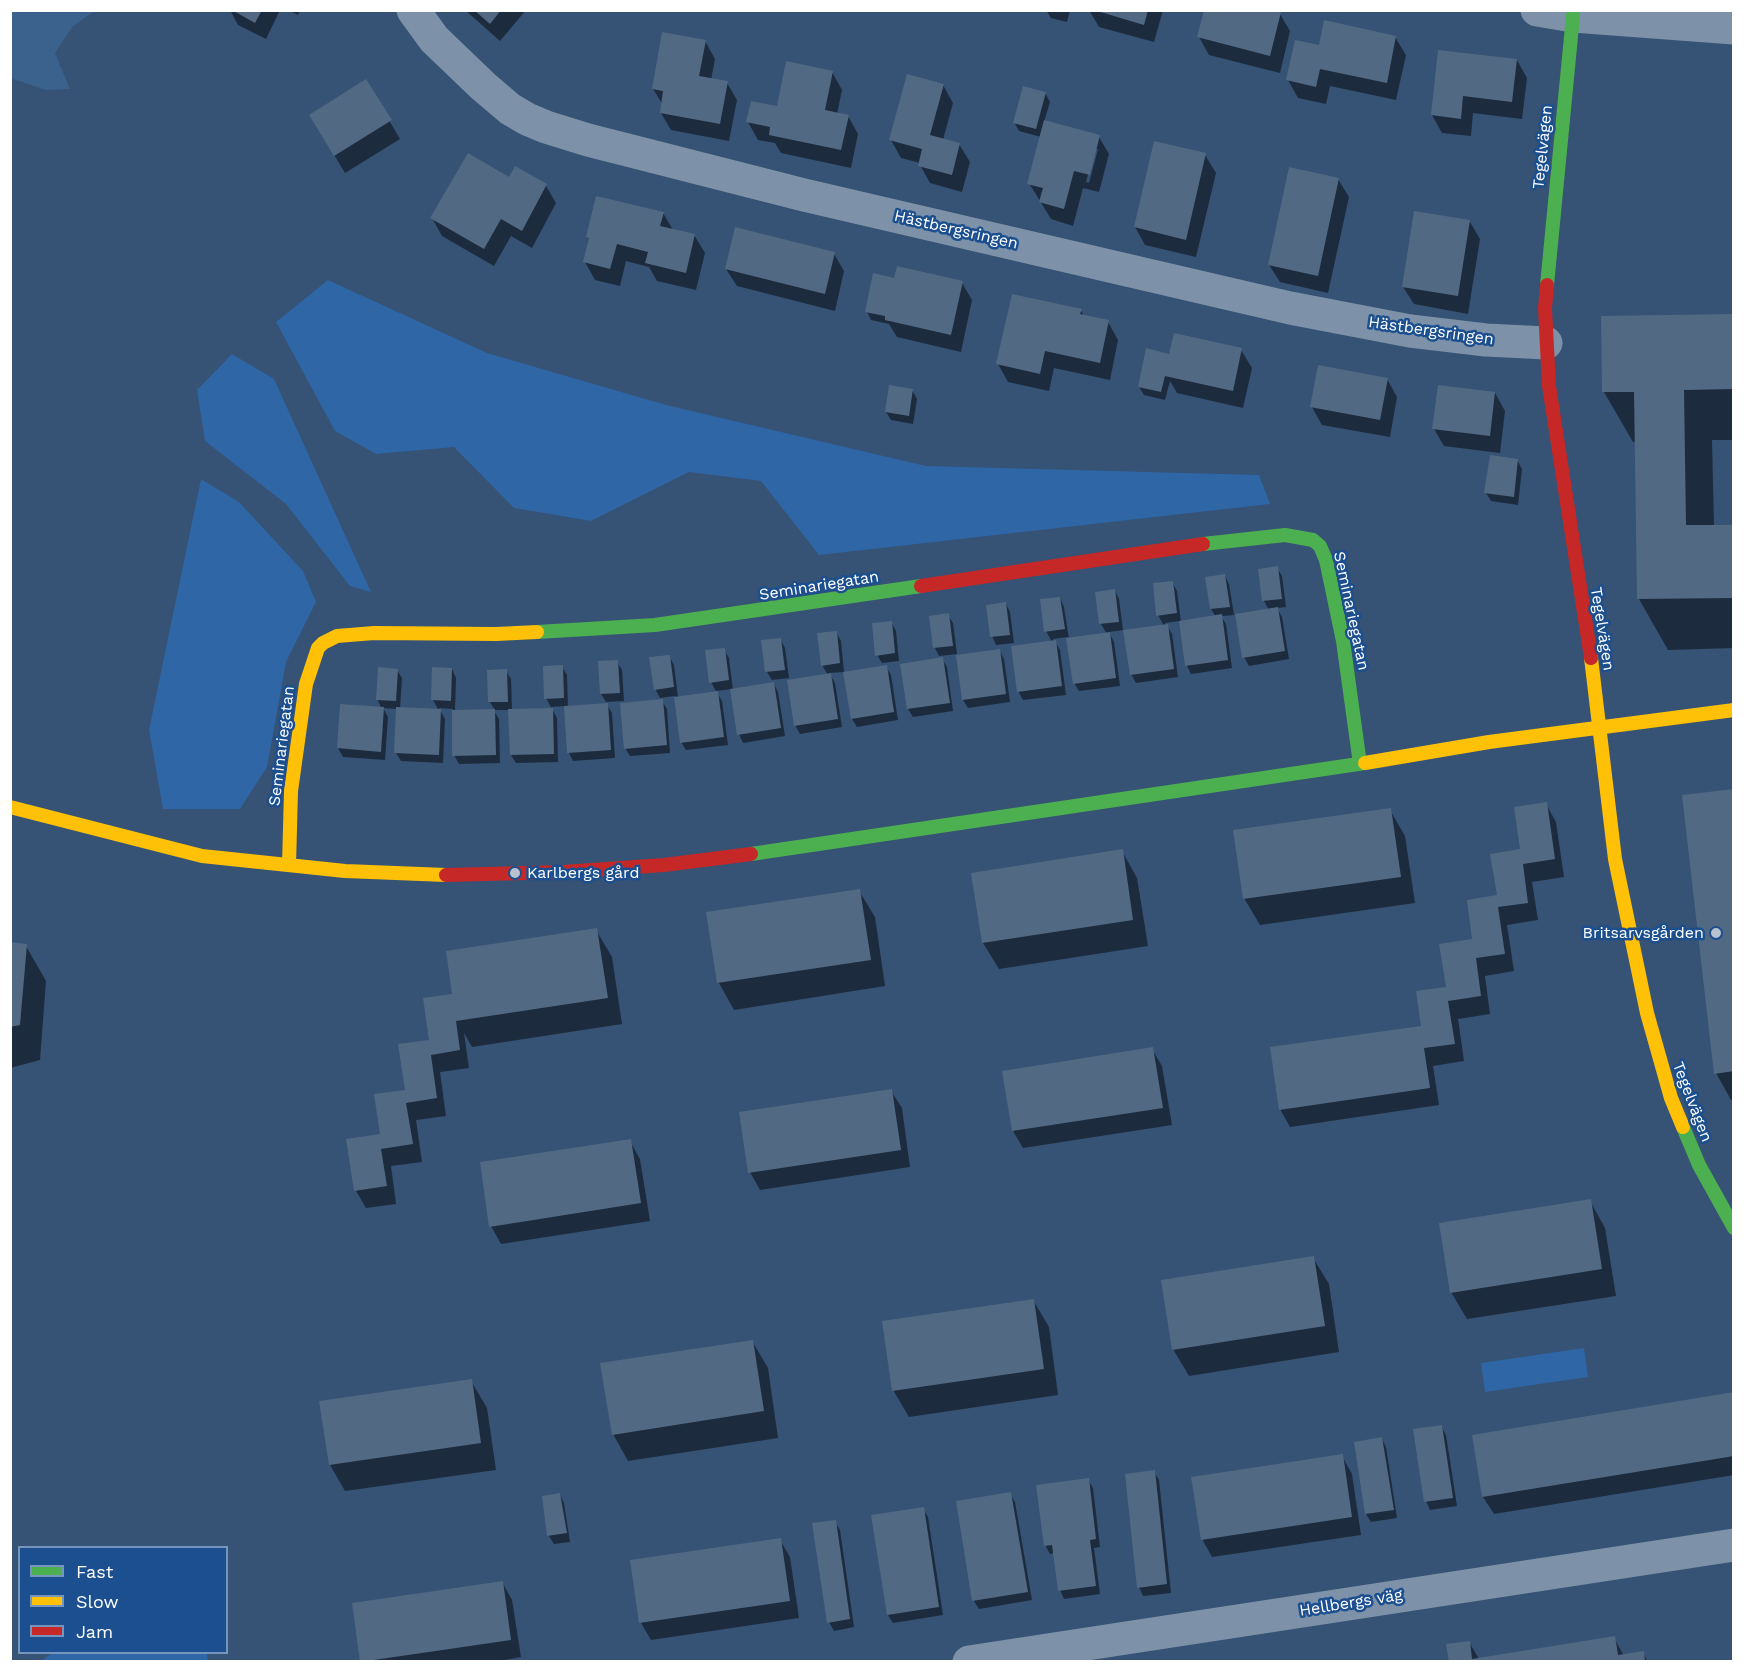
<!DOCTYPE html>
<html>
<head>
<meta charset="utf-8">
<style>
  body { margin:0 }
  #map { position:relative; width:1744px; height:1672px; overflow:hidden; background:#365274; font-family:"Work Sans",sans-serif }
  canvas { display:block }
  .frame { position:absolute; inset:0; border:12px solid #fff; pointer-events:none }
  .legend { position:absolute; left:18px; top:1546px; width:210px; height:108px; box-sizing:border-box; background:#1b4f8f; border:2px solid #7695bc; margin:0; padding:8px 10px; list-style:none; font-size:18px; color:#fff }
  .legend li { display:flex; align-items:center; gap:12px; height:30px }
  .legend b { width:30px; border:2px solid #7695bc }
</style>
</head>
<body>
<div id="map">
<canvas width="1744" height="1672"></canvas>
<div class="frame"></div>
<ul class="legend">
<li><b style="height:8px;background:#4caf50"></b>Fast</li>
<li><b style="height:8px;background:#ffc107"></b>Slow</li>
<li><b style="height:8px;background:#c62828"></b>Jam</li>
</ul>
</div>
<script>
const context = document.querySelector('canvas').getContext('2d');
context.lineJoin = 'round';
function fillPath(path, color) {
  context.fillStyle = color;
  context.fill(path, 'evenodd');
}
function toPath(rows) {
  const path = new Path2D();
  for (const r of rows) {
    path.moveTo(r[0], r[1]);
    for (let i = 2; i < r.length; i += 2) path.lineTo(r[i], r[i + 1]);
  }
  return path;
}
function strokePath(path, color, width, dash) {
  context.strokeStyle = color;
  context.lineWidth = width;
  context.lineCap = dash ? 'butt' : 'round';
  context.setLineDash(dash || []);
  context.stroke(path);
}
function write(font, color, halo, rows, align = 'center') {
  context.font = font + ' "Work Sans",sans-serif';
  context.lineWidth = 5;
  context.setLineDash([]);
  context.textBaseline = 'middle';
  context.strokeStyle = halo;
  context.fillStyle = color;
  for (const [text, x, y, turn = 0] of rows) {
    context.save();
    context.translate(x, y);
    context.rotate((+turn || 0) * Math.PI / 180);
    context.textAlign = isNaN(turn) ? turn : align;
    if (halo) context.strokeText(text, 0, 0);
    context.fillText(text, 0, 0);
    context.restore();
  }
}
fillPath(toPath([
  [328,280,487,353,666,405,926,466,1259,475,1270,504,819,555,761,481,689,472,591,521,514,508,454,447,376,454,335,431,276,322],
  [232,354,274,379,371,592,350,586,286,504,205,441,197,390],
  [201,479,239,502,303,571,316,602,286,662,267,767,240,809,163,809,149,730],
  [1584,1348,1588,1377,1485,1392,1481,1363],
  [53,1652,207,1653,208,1661,42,1661]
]), '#2f66a5');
fillPath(toPath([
  [11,10,94,11,72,27,55,53,70,89,46,90,13,79,10,71]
]), '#3b618d');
fillPath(toPath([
  [230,10,280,10,266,39,238,25],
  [288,10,300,10,298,15],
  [465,10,526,10,500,41],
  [1046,10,1070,10,1067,22,1051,18],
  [1089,10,1163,10,1154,42,1099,27],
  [1280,14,1290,31,1280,73,1209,55,1199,37],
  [1395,37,1406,55,1396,100,1330,86,1326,104,1298,98,1288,80,1320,47],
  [705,41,715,59,711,80,727,83,737,100,729,141,671,130,661,113,663,105,653,89],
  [1517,60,1527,78,1522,119,1473,113,1471,136,1442,133,1432,115],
  [832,72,842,90,837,114,848,116,858,134,851,168,781,153,775,143,758,140,748,122,778,108],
  [366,81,400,139,345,173,321,133],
  [943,85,953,103,943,140,959,144,970,162,962,192,930,183,920,165,920,163,901,158,891,140],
  [1045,93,1050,102,1044,122,1099,137,1109,154,1099,192,1083,188,1073,226,1051,219,1029,183,1041,137,1019,131,1014,122],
  [1095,149,1098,149,1089,183,1086,182],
  [1205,155,1216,173,1196,257,1145,245,1135,227],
  [510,179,546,186,556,203,532,248,511,236,494,266,442,236,432,218],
  [1338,179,1349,197,1328,293,1280,282,1269,265],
  [663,213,673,230,694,235,705,253,696,290,657,281,649,267,626,261,620,286,595,280,585,262,590,241,588,237],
  [1470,222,1480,239,1468,314,1414,304,1403,287],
  [834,254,844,271,835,311,737,286,726,269],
  [893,279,962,283,972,300,961,352,897,337,889,324,871,320,867,312],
  [1081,310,1084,317,1108,322,1118,340,1110,380,1054,368,1049,391,1008,382,998,364],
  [1734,315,1734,440,1712,440,1714,526,1734,526,1734,648,1668,650,1639,599,1636,442,1633,442,1604,392],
  [1241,350,1252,368,1243,408,1177,393,1170,381,1165,400,1144,395,1139,387,1169,355],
  [1387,379,1397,397,1390,437,1322,425,1312,407],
  [912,390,917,399,913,424,891,420,886,412],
  [1495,393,1505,411,1500,453,1444,446,1434,429],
  [1517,460,1522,469,1518,505,1491,501,1486,493],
  [1277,568,1282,576,1286,607,1277,608,1282,617,1289,659,1249,666,1244,657,1269,610,1264,601,1260,570],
  [1225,576,1229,584,1234,615,1221,616,1226,624,1232,668,1191,674,1187,666,1180,621,1165,623,1172,634,1178,677,1136,683,1131,674,1164,626,1158,615,1172,582,1177,591,1181,622,1216,617,1211,609],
  [1115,591,1119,599,1123,630,1109,632,1114,642,1120,686,1079,691,1074,683,1068,637,1053,639,1060,650,1066,695,1023,700,1018,691,1052,642,1046,631,1060,598,1064,607,1069,639,1107,634,1101,624,1097,593],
  [1006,604,1010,612,1014,643,996,645,992,636],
  [948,615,953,623,957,654,939,656,935,648],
  [891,622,896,631,899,661,882,663,877,655],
  [836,632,841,641,844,672,829,673,835,683,842,727,800,734,795,725,828,675,822,665],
  [780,639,785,648,789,678,772,680,767,672,763,641],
  [724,650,729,658,733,690,774,684,778,692,785,736,743,743,739,734,732,689,716,691,722,701,728,745,686,750,681,742,675,696,660,698,655,689,669,656,674,665,678,698,717,693,711,682],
  [999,650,1004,659,1010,702,968,708,963,700],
  [942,659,947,667,953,711,913,717,908,709,901,665],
  [617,662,622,670,624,701,606,702,601,694],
  [562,667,567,675,568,708,607,705,612,713,615,758,573,761,569,753,565,706,551,707,557,718,558,762,516,763,511,755,510,710,495,710,490,702,506,671,511,679,512,710,552,709,546,698],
  [886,667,891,675,898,720,857,727,852,719,845,674],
  [452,669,456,678,455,711,494,711,499,719,500,763,459,764,454,755,453,709,439,708,445,719,443,763,401,761,396,753,398,709,383,708,388,717,385,760,343,757,338,748,341,705,382,709,377,699,397,670,402,678,400,709,439,711,433,700],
  [662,701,667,709,670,753,630,756,625,748],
  [1734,791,1734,1100,1731,1100,1716,1073],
  [1546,804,1556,822,1564,877,1532,882,1538,920,1507,925,1514,971,1485,976,1490,1014,1458,1019,1464,1061,1433,1066,1439,1105,1290,1127,1280,1109,1423,1027,1447,988,1498,896],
  [1390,810,1405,836,1415,903,1260,925,1244,898],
  [1122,851,1137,878,1148,946,999,969,983,943],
  [859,891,875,917,885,986,734,1010,719,983,708,914],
  [596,930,612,957,622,1024,472,1047,464,1033,469,1068,440,1072,446,1116,416,1120,422,1162,391,1166,396,1204,366,1208,356,1191,453,996],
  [10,944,26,946,46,981,40,1060,10,1068],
  [1152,1049,1162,1066,1172,1125,1023,1148,1013,1131],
  [891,1091,902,1108,910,1167,760,1190,750,1172],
  [630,1141,640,1159,650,1221,501,1244,491,1226],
  [1590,1201,1605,1228,1616,1296,1467,1319,1451,1292],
  [1313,1258,1329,1284,1339,1352,1189,1376,1173,1349],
  [1033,1300,1049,1327,1058,1395,909,1417,893,1390],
  [752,1341,768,1368,778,1438,628,1461,613,1434],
  [471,1381,487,1408,496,1470,345,1491,330,1465],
  [1734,1393,1734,1475,1494,1514,1483,1497,1473,1436],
  [1441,1426,1446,1435,1457,1506,1430,1510,1426,1501],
  [1382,1439,1386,1447,1397,1518,1371,1522,1366,1514],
  [1342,1456,1352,1474,1361,1535,1212,1557,1202,1539],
  [1154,1472,1159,1480,1171,1593,1143,1596,1139,1587],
  [1088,1480,1093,1488,1100,1547,1094,1548,1100,1594,1064,1599,1060,1590,1055,1553,1050,1554,1045,1545],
  [1010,1494,1015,1502,1032,1600,979,1609,974,1601,958,1502],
  [560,1495,564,1503,570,1542,554,1544,549,1536,543,1497],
  [923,1509,928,1517,943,1615,893,1623,888,1615],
  [835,1522,840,1530,854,1627,834,1631,829,1622],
  [780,1540,790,1557,799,1618,651,1640,641,1623],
  [502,1582,512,1600,521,1657,493,1662,362,1662],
  [1614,1638,1624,1656,1643,1653,1648,1662,1450,1662,1469,1642,1479,1659]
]), '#0007');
fillPath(toPath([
  [232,10,262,10,255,23],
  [474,10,501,10,490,24],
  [1094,10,1148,10,1144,25],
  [1204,10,1274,10,1281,12,1270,56,1197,37],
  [1324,20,1396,36,1387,83,1320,69,1316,87,1286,80,1295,40,1319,45],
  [662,32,706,40,699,76,728,81,720,124,660,113,663,91,652,89],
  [1438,50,1517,59,1512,102,1463,96,1461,119,1431,115],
  [786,61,833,71,825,110,849,115,841,150,769,135,770,127,746,122,751,101,777,106],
  [907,74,944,84,930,135,960,143,952,175,918,166,922,149,889,140],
  [366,79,392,120,334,156,309,115],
  [1023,86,1046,92,1036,129,1013,123],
  [1044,120,1100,135,1090,175,1074,171,1064,209,1039,202,1043,188,1027,184],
  [1154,141,1206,153,1186,240,1134,227],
  [468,153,509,177,515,166,547,184,522,231,501,219,484,249,430,218],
  [1289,167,1339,178,1318,276,1268,265],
  [596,196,664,212,660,226,695,234,686,273,645,263,648,252,617,244,610,269,583,262,589,238,586,237],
  [1414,211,1470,220,1458,296,1402,287],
  [735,227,835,252,825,294,725,269],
  [897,266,963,281,951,335,885,320,885,316,865,312,873,273,894,278],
  [1012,294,1082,309,1080,314,1109,320,1100,363,1045,351,1040,374,996,364],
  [1734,314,1734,389,1684,390,1686,525,1734,525,1734,598,1637,599,1634,392,1602,392,1601,316],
  [1174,333,1242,348,1233,391,1165,376,1161,392,1138,387,1146,348,1169,354],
  [1318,365,1388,378,1380,420,1310,407],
  [889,385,913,389,909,416,885,412],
  [1438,385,1495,392,1490,436,1432,429],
  [1490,455,1518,459,1514,497,1484,493],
  [1278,566,1282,599,1262,601,1258,569],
  [1225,574,1230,607,1210,609,1205,577],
  [1173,581,1177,613,1156,616,1153,583],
  [1115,589,1119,622,1099,624,1095,592],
  [1060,597,1065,629,1044,632,1040,599],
  [1006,602,1010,635,990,637,986,605],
  [1278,607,1285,651,1242,658,1235,614],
  [949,613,953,646,933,648,929,616],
  [1222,614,1228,660,1185,666,1179,621],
  [892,621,895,653,875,656,872,623],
  [1168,624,1174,669,1130,675,1123,630],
  [837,631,840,663,821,666,817,633],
  [1110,632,1116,678,1073,684,1066,638],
  [781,638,785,670,765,672,761,640],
  [1056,640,1062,686,1017,692,1011,646],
  [725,648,729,680,709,683,705,650],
  [1000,649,1006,694,962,700,956,655],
  [670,655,674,687,654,690,649,657],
  [943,657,950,703,907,709,900,664],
  [618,660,620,693,600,694,598,661],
  [563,665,564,698,544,699,543,666],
  [887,665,894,712,851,719,843,672],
  [378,667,398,669,396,701,376,700],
  [432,667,452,668,451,701,431,700],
  [507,669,508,702,488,702,487,670],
  [831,673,838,719,794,726,787,680],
  [774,682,781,728,737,735,730,689],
  [718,691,724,737,680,743,674,697],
  [663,699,667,745,624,749,620,703],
  [608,703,611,750,567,753,564,706],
  [340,704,384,707,381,752,337,748],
  [396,707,441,709,439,755,394,753],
  [553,708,554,754,510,755,508,709],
  [495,709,496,755,452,756,452,710],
  [1734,789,1734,1071,1714,1074,1682,795],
  [1547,802,1555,859,1523,864,1528,903,1498,907,1505,954,1476,958,1481,996,1448,1001,1455,1044,1424,1048,1430,1088,1279,1110,1270,1047,1421,1026,1416,991,1446,987,1439,944,1472,939,1467,900,1497,895,1490,854,1520,849,1514,807],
  [1391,808,1401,877,1243,899,1233,830],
  [1123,849,1133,920,982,943,971,873],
  [860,889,871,960,717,983,706,912],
  [597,928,608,998,456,1021,460,1050,431,1055,437,1098,406,1103,413,1144,381,1149,387,1186,354,1191,346,1139,380,1134,374,1094,405,1090,398,1044,429,1040,423,998,452,994,446,951],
  [10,942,27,944,20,1025,10,1027],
  [1153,1047,1163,1108,1012,1131,1002,1071],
  [892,1089,901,1150,748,1173,739,1112],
  [631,1139,641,1203,489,1227,480,1162],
  [1591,1199,1602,1269,1450,1293,1439,1223],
  [1314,1256,1325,1326,1172,1350,1161,1280],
  [1034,1299,1044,1369,892,1391,882,1321],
  [753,1340,764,1411,612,1435,600,1363],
  [472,1379,481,1443,329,1465,319,1401],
  [1734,1392,1734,1456,1482,1497,1472,1435],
  [1442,1425,1453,1498,1424,1502,1413,1429],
  [1382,1437,1394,1510,1365,1514,1354,1442],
  [1343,1454,1352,1517,1201,1540,1191,1477],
  [1155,1470,1167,1584,1137,1588,1125,1474],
  [1089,1478,1096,1539,1090,1540,1096,1586,1058,1591,1052,1545,1044,1546,1036,1485],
  [1011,1492,1028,1592,972,1601,956,1501],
  [560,1493,567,1533,547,1536,542,1496],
  [924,1507,939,1607,887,1615,871,1515],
  [836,1520,850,1619,827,1623,812,1523],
  [781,1538,790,1601,639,1623,630,1560],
  [503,1581,511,1640,360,1662,352,1603],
  [1615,1636,1618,1655,1644,1651,1645,1662,1449,1662,1446,1644,1470,1641,1472,1659]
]), '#526984');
strokePath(toPath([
  [413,10,434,39,483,86,510,109,527,119,546,127,588,140,804,195,1290,308,1410,331,1486,340,1546,343],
  [1537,10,1573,16,1734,28],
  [969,1662,1734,1545]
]), '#7d92a8', 33);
strokePath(toPath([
  [1547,285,1573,16],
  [1203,544,1285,535,1313,540,1320,546,1326,560,1343,641,1360,764],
  [537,632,655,625,921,586],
  [751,854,1365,763],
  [1683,1127,1699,1165,1734,1228]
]), '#4caf50', 14);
strokePath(toPath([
  [1591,658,1615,859,1647,1013,1671,1098,1683,1127],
  [1365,763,1489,742,1734,710],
  [10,807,202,856,345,871,446,875],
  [289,865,291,791,306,684,318,648,323,643,337,636,374,633,496,634,537,632]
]), '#ffc107', 14);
strokePath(toPath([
  [1547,285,1545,308,1549,386,1591,658],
  [921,586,1203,544],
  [446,875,563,872,664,865,751,854]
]), '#c62828', 14);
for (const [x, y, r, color] of [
  [515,873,6,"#b9c2ce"],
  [1716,933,6,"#b9c2ce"]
]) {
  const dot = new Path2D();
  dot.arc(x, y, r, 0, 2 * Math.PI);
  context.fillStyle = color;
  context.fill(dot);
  strokePath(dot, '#1b4f8f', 2);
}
write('16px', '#fff', '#1b4f8f', [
  ["Tegelvägen",1543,147,-84],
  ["Hästbergsringen",956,230,13],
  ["Hästbergsringen",1431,331,8],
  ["Seminariegatan",819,586,-9],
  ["Seminariegatan",1351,611,78],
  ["Tegelvägen",1602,629,81],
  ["Seminariegatan",282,746,-83],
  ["Tegelvägen",1692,1102,69],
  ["Hellbergs väg",1351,1603,-9]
]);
write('16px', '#fff', '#1b4f8f', [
  ["Karlbergs gård",527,873],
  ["Britsarvsgården",1704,933,"right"]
], 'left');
</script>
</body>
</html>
